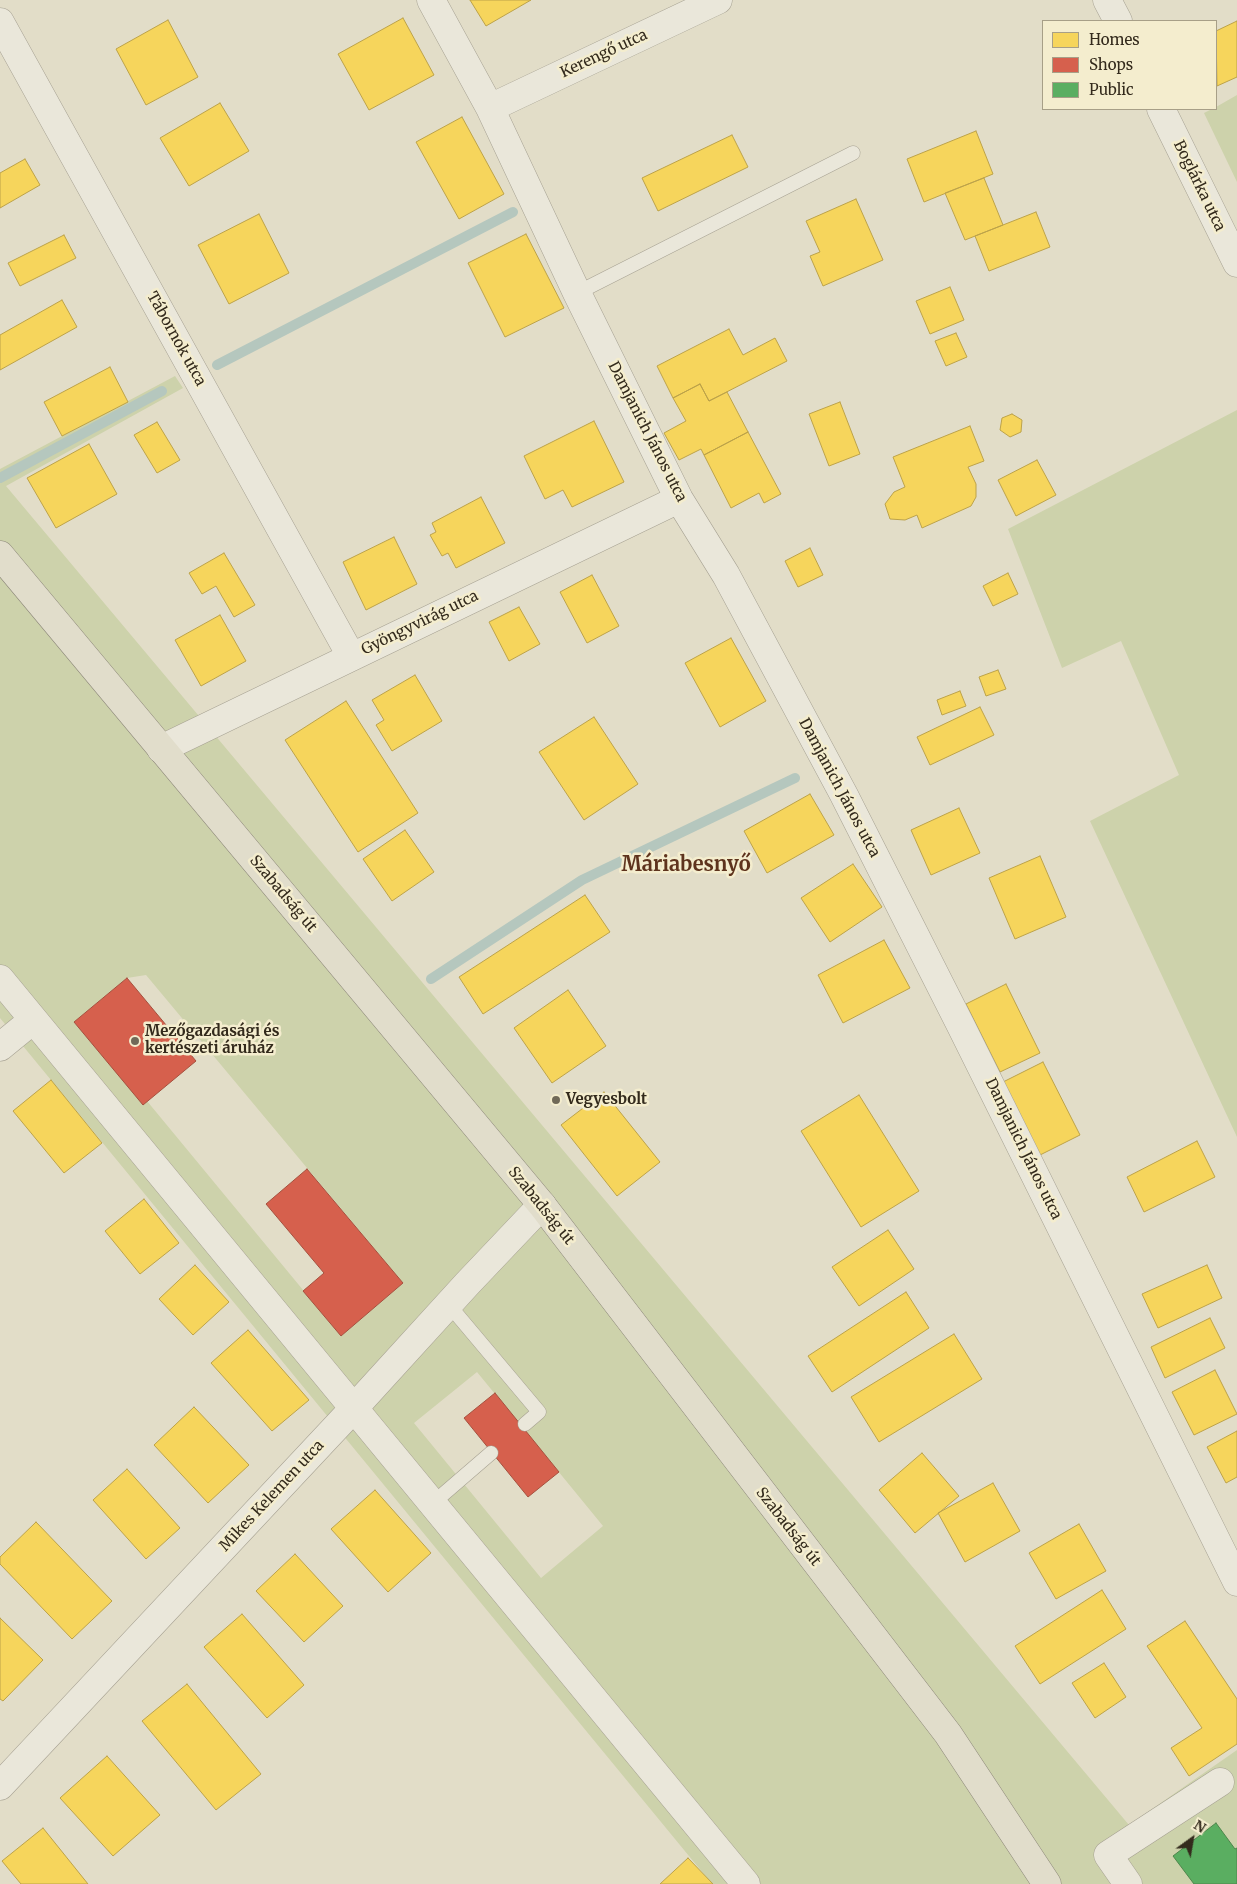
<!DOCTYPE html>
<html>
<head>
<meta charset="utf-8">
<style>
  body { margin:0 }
  #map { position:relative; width:1237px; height:1884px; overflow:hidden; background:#e2ddc8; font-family:Merriweather,serif }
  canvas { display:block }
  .legend { position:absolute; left:1042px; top:20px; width:175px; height:90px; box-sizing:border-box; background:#f4edce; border:1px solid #a79f87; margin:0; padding:6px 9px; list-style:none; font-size:15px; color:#332a1c }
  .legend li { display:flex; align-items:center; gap:10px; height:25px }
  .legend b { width:25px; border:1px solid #a79f87 }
  .north { position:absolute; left:1167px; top:1814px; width:50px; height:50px; -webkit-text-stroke:4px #f4edce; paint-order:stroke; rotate:32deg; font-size:14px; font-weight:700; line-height:20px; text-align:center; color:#332a1c }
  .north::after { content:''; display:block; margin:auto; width:18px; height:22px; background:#332a1c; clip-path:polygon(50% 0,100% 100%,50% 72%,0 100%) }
</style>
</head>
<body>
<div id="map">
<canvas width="1237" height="1884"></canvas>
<ul class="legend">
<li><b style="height:14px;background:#f6d55c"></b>Homes</li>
<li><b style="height:14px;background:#d6604d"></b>Shops</li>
<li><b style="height:14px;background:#5aae61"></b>Public</li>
</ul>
<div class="north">N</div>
</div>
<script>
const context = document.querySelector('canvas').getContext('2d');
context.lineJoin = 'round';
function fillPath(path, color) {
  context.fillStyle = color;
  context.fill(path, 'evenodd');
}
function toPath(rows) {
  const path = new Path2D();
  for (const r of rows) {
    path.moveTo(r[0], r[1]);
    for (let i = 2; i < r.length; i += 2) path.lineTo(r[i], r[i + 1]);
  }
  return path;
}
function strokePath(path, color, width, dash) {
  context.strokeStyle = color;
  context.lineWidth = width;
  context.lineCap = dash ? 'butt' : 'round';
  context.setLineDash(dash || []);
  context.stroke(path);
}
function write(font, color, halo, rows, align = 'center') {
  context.font = font + ' Merriweather,serif';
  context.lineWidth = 5;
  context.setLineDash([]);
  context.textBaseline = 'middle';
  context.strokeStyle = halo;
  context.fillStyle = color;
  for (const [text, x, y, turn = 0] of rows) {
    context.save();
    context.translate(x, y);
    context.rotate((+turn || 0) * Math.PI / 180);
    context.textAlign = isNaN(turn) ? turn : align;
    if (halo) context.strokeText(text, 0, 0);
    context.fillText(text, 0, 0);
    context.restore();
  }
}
fillPath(toPath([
  [1237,95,1237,182,1204,113,1212,109,1216,109,1216,107],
  [175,376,183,388,6,486,1129,1825,1237,1750,1237,1884,712,1884,0,1018,0,469],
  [146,975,403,1283,341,1336,147,1101,74,1022,127,978],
  [477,1372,603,1526,541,1578,414,1423],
  [1237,410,1237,1137,1090,821,1179,775,1121,641,1062,668,1008,529]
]), '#cdd2ab');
const homes = toPath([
  [470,0,531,0,486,26,470,0],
  [403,18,434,75,369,110,338,54,403,18],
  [168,20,198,77,146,105,116,49,168,20],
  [1237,21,1237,77,1217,86,1216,31,1237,21],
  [220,103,249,151,189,186,160,138,220,103],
  [462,117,504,194,459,219,416,142,462,117],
  [976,131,993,174,924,202,907,159,976,131],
  [732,135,748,167,658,211,642,178,732,135],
  [25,159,40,185,0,208,0,173,25,159],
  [984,178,1003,225,965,240,945,193,984,178],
  [856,199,883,260,823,286,810,256,820,252,806,221,856,199],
  [1036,212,1050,247,989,271,975,236,1036,212],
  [259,214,289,273,229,304,198,245,259,214],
  [526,234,564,308,505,337,468,263,526,234],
  [64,235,76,258,20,286,8,263,64,235],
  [950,287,964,320,930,334,916,301,950,287],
  [62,300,77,327,0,370,0,335,62,300],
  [729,329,743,355,775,338,787,361,709,401,700,384,673,398,657,366,729,329],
  [956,333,967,357,946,366,935,341,956,333],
  [110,367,128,402,62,436,44,402,110,367],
  [700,384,709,401,727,392,748,432,704,455,701,449,679,460,664,433,686,421,673,398,700,384],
  [840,402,860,454,829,466,809,414,840,402],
  [1012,414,1022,420,1021,432,1010,437,1000,430,1002,418,1012,414],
  [594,421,624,482,572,507,563,490,545,499,524,456,594,421],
  [157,422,180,460,157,473,134,435,157,422],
  [970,426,984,461,968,467,976,484,976,497,971,506,922,528,917,515,905,520,890,519,885,504,894,492,905,487,893,457,970,426],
  [748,432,781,494,764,503,759,493,731,508,704,455,748,432],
  [89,444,117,494,56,528,27,478,89,444],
  [1037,460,1056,495,1016,516,998,480,1037,460],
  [481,497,505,543,456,568,448,553,442,556,430,535,436,532,432,523,481,497],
  [394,537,417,584,366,610,343,562,394,537],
  [810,548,823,575,798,587,785,561,810,548],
  [224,553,255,605,234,617,216,586,202,594,189,573,224,553],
  [1008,573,1018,594,993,606,983,586,1008,573],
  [592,575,619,626,587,643,560,592,592,575],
  [519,607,540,644,509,661,489,622,519,607],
  [220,615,246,661,201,686,175,640,220,615],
  [731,638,766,701,720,727,685,663,731,638],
  [998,670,1006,689,986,696,979,677,998,670],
  [415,675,442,721,392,751,376,725,384,720,372,700,415,675],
  [960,691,966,706,942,715,937,700,960,691],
  [346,701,418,813,358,852,285,740,346,701],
  [980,707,994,735,930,765,917,737,980,707],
  [594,717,638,784,584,820,539,752,594,717],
  [810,794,834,835,767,873,744,831,810,794],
  [959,808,980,853,931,875,911,830,959,808],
  [405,830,434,872,392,901,363,859,405,830],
  [1040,856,1066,917,1015,939,989,878,1040,856],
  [853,864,882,907,830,942,801,898,853,864],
  [585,895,610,932,483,1014,459,977,585,895],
  [884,940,910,988,843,1023,818,975,884,940],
  [1006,984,1040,1053,1000,1072,966,1004,1006,984],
  [568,990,606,1046,552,1083,514,1028,568,990],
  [1043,1062,1080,1135,1040,1155,1003,1082,1043,1062],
  [51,1080,102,1143,64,1173,13,1111,51,1080],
  [604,1092,660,1162,617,1196,561,1125,604,1092],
  [859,1095,919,1191,861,1227,801,1131,859,1095],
  [1197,1141,1215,1177,1144,1212,1127,1177,1197,1141],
  [144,1199,179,1243,140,1274,105,1231,144,1199],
  [888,1230,914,1269,859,1306,832,1267,888,1230],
  [195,1265,229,1302,193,1335,159,1299,195,1265],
  [1207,1265,1222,1298,1158,1328,1142,1294,1207,1265],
  [906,1292,929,1328,832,1392,808,1356,906,1292],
  [1210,1318,1225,1348,1165,1378,1151,1347,1210,1318],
  [248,1330,309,1400,272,1431,211,1363,248,1330],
  [954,1334,982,1379,879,1442,851,1397,954,1334],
  [1215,1370,1237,1414,1194,1435,1172,1392,1215,1370],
  [194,1407,249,1465,208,1503,154,1445,194,1407],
  [1237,1431,1237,1477,1226,1483,1207,1447,1237,1431],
  [922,1453,959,1496,915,1533,879,1490,922,1453],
  [127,1469,180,1528,146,1559,93,1500,127,1469],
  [993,1483,1020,1531,965,1562,938,1513,993,1483],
  [375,1490,431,1553,388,1592,331,1529,375,1490],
  [36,1522,112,1601,72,1639,0,1564,0,1557,36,1522],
  [1079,1524,1106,1571,1056,1599,1029,1553,1079,1524],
  [295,1554,343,1606,304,1642,256,1591,295,1554],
  [1102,1590,1126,1629,1040,1684,1015,1646,1102,1590],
  [242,1614,304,1685,267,1718,204,1647,242,1614],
  [0,1618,43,1660,3,1701,0,1699,0,1618],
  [1185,1621,1237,1699,1237,1744,1189,1776,1171,1748,1202,1728,1147,1646,1185,1621],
  [1104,1663,1126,1697,1095,1718,1072,1683,1104,1663],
  [187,1684,261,1774,216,1810,142,1721,187,1684],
  [107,1756,160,1815,113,1856,60,1798,107,1756],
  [43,1828,88,1884,21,1884,2,1861,43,1828],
  [688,1858,713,1884,660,1884,688,1858]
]);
fillPath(homes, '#f6d55c');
strokePath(homes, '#bca249', 1);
const shops = toPath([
  [127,978,196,1061,143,1105,74,1022,127,978],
  [307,1169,403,1283,341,1336,303,1291,324,1273,266,1204,307,1169],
  [495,1393,559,1472,528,1497,464,1418,495,1393]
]);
fillPath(shops, '#d6604d');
strokePath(shops, '#a5503e', 1);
const public = toPath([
  [1216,1823,1235,1849,1237,1848,1237,1884,1194,1884,1173,1856,1216,1823]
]);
fillPath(public, '#5aae61');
strokePath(public, '#4e864c', 1);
strokePath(toPath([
  [217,365,513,212],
  [0,478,162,391],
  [431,979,582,880,795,778]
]), '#b5c7be', 10);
const lane = toPath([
  [577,293,853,153],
  [449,1305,539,1412,525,1424],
  [433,1503,491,1453]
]);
const street = toPath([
  [431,0,490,108,577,293,679,499,726,575,844,795,961,1026,1237,1582],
  [1107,0,1118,21],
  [0,22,351,656],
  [490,108,718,0],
  [1161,109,1237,263],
  [161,749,679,499],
  [0,979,746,1884],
  [0,1047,33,1020],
  [0,1786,354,1408,467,1284,542,1205],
  [1128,1884,1108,1855,1220,1782]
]);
const primary = toPath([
  [0,555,542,1205,948,1734,1047,1884]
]);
strokePath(lane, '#a6a192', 15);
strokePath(street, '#a6a192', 29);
strokePath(primary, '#8c8779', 29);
strokePath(lane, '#eae7da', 14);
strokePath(street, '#eae7da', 28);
strokePath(primary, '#e1ddcb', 28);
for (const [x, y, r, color] of [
  [135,1041,5,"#706958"],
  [556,1100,5,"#706958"]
]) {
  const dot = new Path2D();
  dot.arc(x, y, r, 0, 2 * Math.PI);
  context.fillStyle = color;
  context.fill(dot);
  strokePath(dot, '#f4edce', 2);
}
write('15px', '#332a1c', '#f4edce', [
  ["Kerengő utca",604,54,-25],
  ["Boglárka utca",1199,186,64],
  ["Tábornok utca",176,339,61],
  ["Damjanich János utca",647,432,63],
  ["Gyöngyvirág utca",420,623,-26],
  ["Damjanich János utca",839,788,62],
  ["Szabadság út",283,894,50],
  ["Damjanich János utca",1023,1149,64],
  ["Szabadság út",541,1206,51],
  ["Mikes Kelemen utca",272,1496,-47],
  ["Szabadság út",788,1527,52]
]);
write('bold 15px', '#332a1c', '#f4edce', [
  ["Mezőgazdasági és",145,1032],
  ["kertészeti áruház",145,1049],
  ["Vegyesbolt",566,1100]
], 'left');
write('bold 20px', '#5e331d', '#f4edce', [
  ["Máriabesnyő",686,865]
]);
</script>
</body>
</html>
